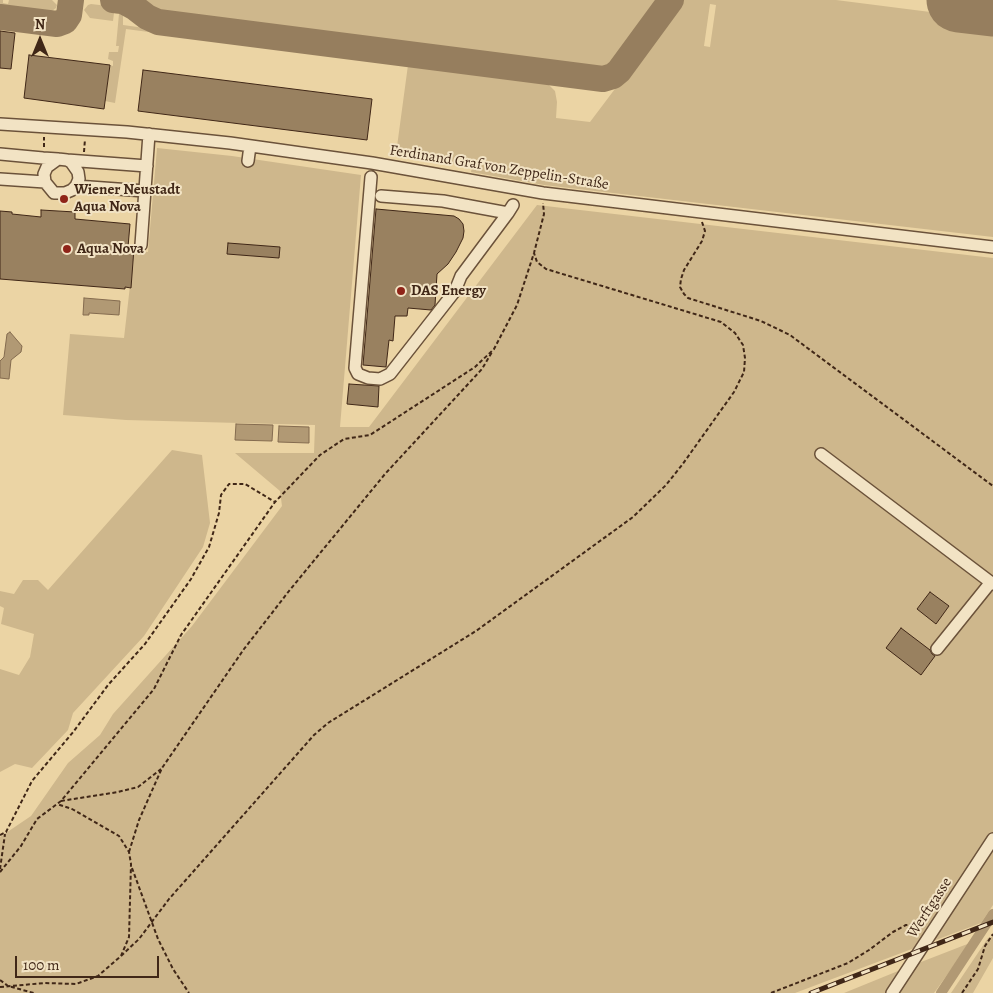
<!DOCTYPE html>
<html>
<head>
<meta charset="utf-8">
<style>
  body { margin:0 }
  #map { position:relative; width:993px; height:993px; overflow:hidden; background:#ebd4a4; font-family:Alegreya,serif }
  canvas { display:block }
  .north { position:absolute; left:15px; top:15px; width:50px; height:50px; -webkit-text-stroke:4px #f2e3c4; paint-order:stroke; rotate:0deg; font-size:14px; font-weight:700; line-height:20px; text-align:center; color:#402717 }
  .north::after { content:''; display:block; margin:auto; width:18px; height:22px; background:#402717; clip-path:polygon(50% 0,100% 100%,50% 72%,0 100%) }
  .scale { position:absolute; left:15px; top:956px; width:144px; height:22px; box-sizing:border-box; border:2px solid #402717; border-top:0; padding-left:6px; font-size:15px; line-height:18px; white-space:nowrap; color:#402717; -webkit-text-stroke:4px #f2e3c4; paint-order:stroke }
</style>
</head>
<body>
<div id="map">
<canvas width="993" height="993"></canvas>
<div class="north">N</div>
<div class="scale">100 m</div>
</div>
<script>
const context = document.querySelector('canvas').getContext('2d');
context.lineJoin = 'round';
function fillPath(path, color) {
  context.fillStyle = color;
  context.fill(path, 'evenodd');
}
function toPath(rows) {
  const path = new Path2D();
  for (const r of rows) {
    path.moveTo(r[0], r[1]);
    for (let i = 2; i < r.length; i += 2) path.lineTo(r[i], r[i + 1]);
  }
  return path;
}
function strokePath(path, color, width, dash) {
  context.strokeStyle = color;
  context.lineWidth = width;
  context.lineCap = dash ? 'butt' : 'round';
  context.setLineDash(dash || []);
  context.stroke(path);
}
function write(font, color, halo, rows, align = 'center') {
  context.font = font + ' Alegreya,serif';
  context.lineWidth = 4;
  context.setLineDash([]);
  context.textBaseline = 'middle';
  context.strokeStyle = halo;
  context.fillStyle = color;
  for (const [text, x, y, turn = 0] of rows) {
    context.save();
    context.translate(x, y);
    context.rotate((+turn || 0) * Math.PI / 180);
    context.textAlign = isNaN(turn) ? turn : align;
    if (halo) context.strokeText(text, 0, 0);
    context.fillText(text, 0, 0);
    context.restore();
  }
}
fillPath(toPath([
  [0,0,3,0,3,3,8,4,9,0,52,0,57,5,56,8,49,13,0,6],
  [142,0,659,0,659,1,657,8,615,66,604,71,597,72,159,15,152,7],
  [682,0,836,0,993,20,993,237,544,185,471,172,472,167,396,154,408,65,270,48,269,46,270,44,539,79,546,82,555,91,557,102,556,118,590,122],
  [710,4,716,5,710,47,704,46],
  [91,4,116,7,121,10,123,14,123,25,225,39,226,40,224,42,126,29,115,103,105,101,110,65,113,66,113,61,108,59,109,52,118,52,119,46,116,46,119,14,114,13,113,21,90,18,84,10,88,5],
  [157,148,232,156,361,175,340,427,369,427,537,205,993,258,993,905,981,923,795,993,0,993,0,837,31,816,68,763,100,735,113,714,192,626,282,506,280,491,235,453,314,453,315,425,126,420,63,415,70,334,124,338,134,251,148,252],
  [172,450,202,455,210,523,203,547,144,636,73,713,68,730,32,768,15,764,0,772,0,669,19,675,30,657,34,634,1,624,4,608,0,606,0,591,14,594,23,580,38,580,48,590],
  [993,936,993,958,973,993,951,993,988,938],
  [970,943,934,993,844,993,903,969]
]), '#ceb78c');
const water = toPath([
  [84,298,120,301,119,315,89,313,89,315,83,315,84,298],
  [10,332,22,346,21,352,11,360,9,379,0,378,0,361,4,357,7,334,10,332],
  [236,424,273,425,272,441,235,440,236,424],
  [279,426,309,427,309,443,278,442,279,426]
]);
fillPath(water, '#b19974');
strokePath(water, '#846b4f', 1);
strokePath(toPath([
  [941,993,993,914]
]), '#b19974', 10);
strokePath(toPath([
  [113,0,123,1,134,7,147,17,158,22,603,79,613,76,619,71,671,0],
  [0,17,57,24,65,21,69,15,71,0]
]), '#967e5e', 26);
strokePath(toPath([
  [959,0,993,4]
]), '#967e5e', 65);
const building = toPath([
  [0,31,15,33,11,69,0,68,0,31],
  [29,55,110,65,104,109,24,98,29,55],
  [143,70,372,99,367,140,138,111,143,70],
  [376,209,454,216,459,219,463,224,464,231,463,238,456,252,448,264,437,274,435,305,431,310,408,308,407,316,395,316,393,341,389,340,386,367,363,365,376,209],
  [41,210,75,212,75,219,130,224,128,247,134,248,131,288,125,287,125,289,0,279,0,211,12,212,12,214,41,217,41,210],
  [228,243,280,247,279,258,227,254,228,243],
  [349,384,379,386,378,407,347,404,349,384],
  [930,592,949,606,936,624,917,609,930,592],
  [901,628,930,650,932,654,935,656,921,675,886,648,901,628]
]);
fillPath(building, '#998160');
strokePath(building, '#402717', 1);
const minor = toPath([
  [0,124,127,132,230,143,372,163,543,193,993,247],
  [0,154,43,158,58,159,67,160,71,162,78,172,79,179,76,186,72,190,65,193,54,193,45,182,44,174,47,167,58,159],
  [67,160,147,166],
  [248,161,250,146],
  [371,177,355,368,358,374,368,378,380,379,390,374,455,291,461,276,508,213,513,205],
  [0,179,45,182],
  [76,186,145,191],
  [381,196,443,201,508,213],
  [141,245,149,134],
  [821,454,993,584],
  [937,649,991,582],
  [892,993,993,839]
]);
strokePath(minor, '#6b523a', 14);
strokePath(toPath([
  [44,147,44,137],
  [84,152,85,139],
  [702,222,705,231,702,241,684,270,681,279,680,287,684,294,688,298,761,321,790,335,993,486],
  [61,801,118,792,138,787,161,769],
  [0,835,6,832,32,781,74,731,108,685,145,644,191,579,209,547,219,513,221,495,229,484,245,484,275,502],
  [129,852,139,820,162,768,244,649,289,591,385,474,482,369,492,352],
  [132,868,158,939,173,969,189,993],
  [0,869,5,834],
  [0,872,21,846,37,819,61,801,154,689,181,635,275,502,320,455,344,439,370,435,475,367,494,349,517,305,534,253,544,214,543,203],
  [121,956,139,939,169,899,314,735,328,723,476,631,633,517,666,485,682,465,734,392,744,372,745,358,743,345,735,333,721,322,546,269,537,262,534,253],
  [0,980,8,986,34,993],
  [0,987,45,983,76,984,98,976,121,956,129,937,131,864,129,852,119,836,72,809,57,804],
  [771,993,848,963,869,950,893,932,906,925,918,924,923,926],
  [962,993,978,969,985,946,993,934]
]), '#402717', 2, [4, 2.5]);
strokePath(minor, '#f2e3c4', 11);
const rail = toPath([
  [811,993,993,922]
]);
strokePath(rail, '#402717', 5);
strokePath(rail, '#f2e3c4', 3, [9]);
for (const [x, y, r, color] of [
  [64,199,5,"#8f2418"],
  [67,249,5,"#8f2418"],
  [401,291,5,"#8f2418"]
]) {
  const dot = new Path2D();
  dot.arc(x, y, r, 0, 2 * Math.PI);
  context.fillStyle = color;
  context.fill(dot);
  strokePath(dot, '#f2e3c4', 2);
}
write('15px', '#402717', '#f2e3c4', [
  ["Ferdinand Graf von Zeppelin-Straße",499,168,9],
  ["Werftgasse",930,908,-57]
]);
write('bold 15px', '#402717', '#f2e3c4', [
  ["Wiener Neustadt",74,190],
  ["Aqua Nova",74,207],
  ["Aqua Nova",77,249],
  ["DAS Energy",411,291]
], 'left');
</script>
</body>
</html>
